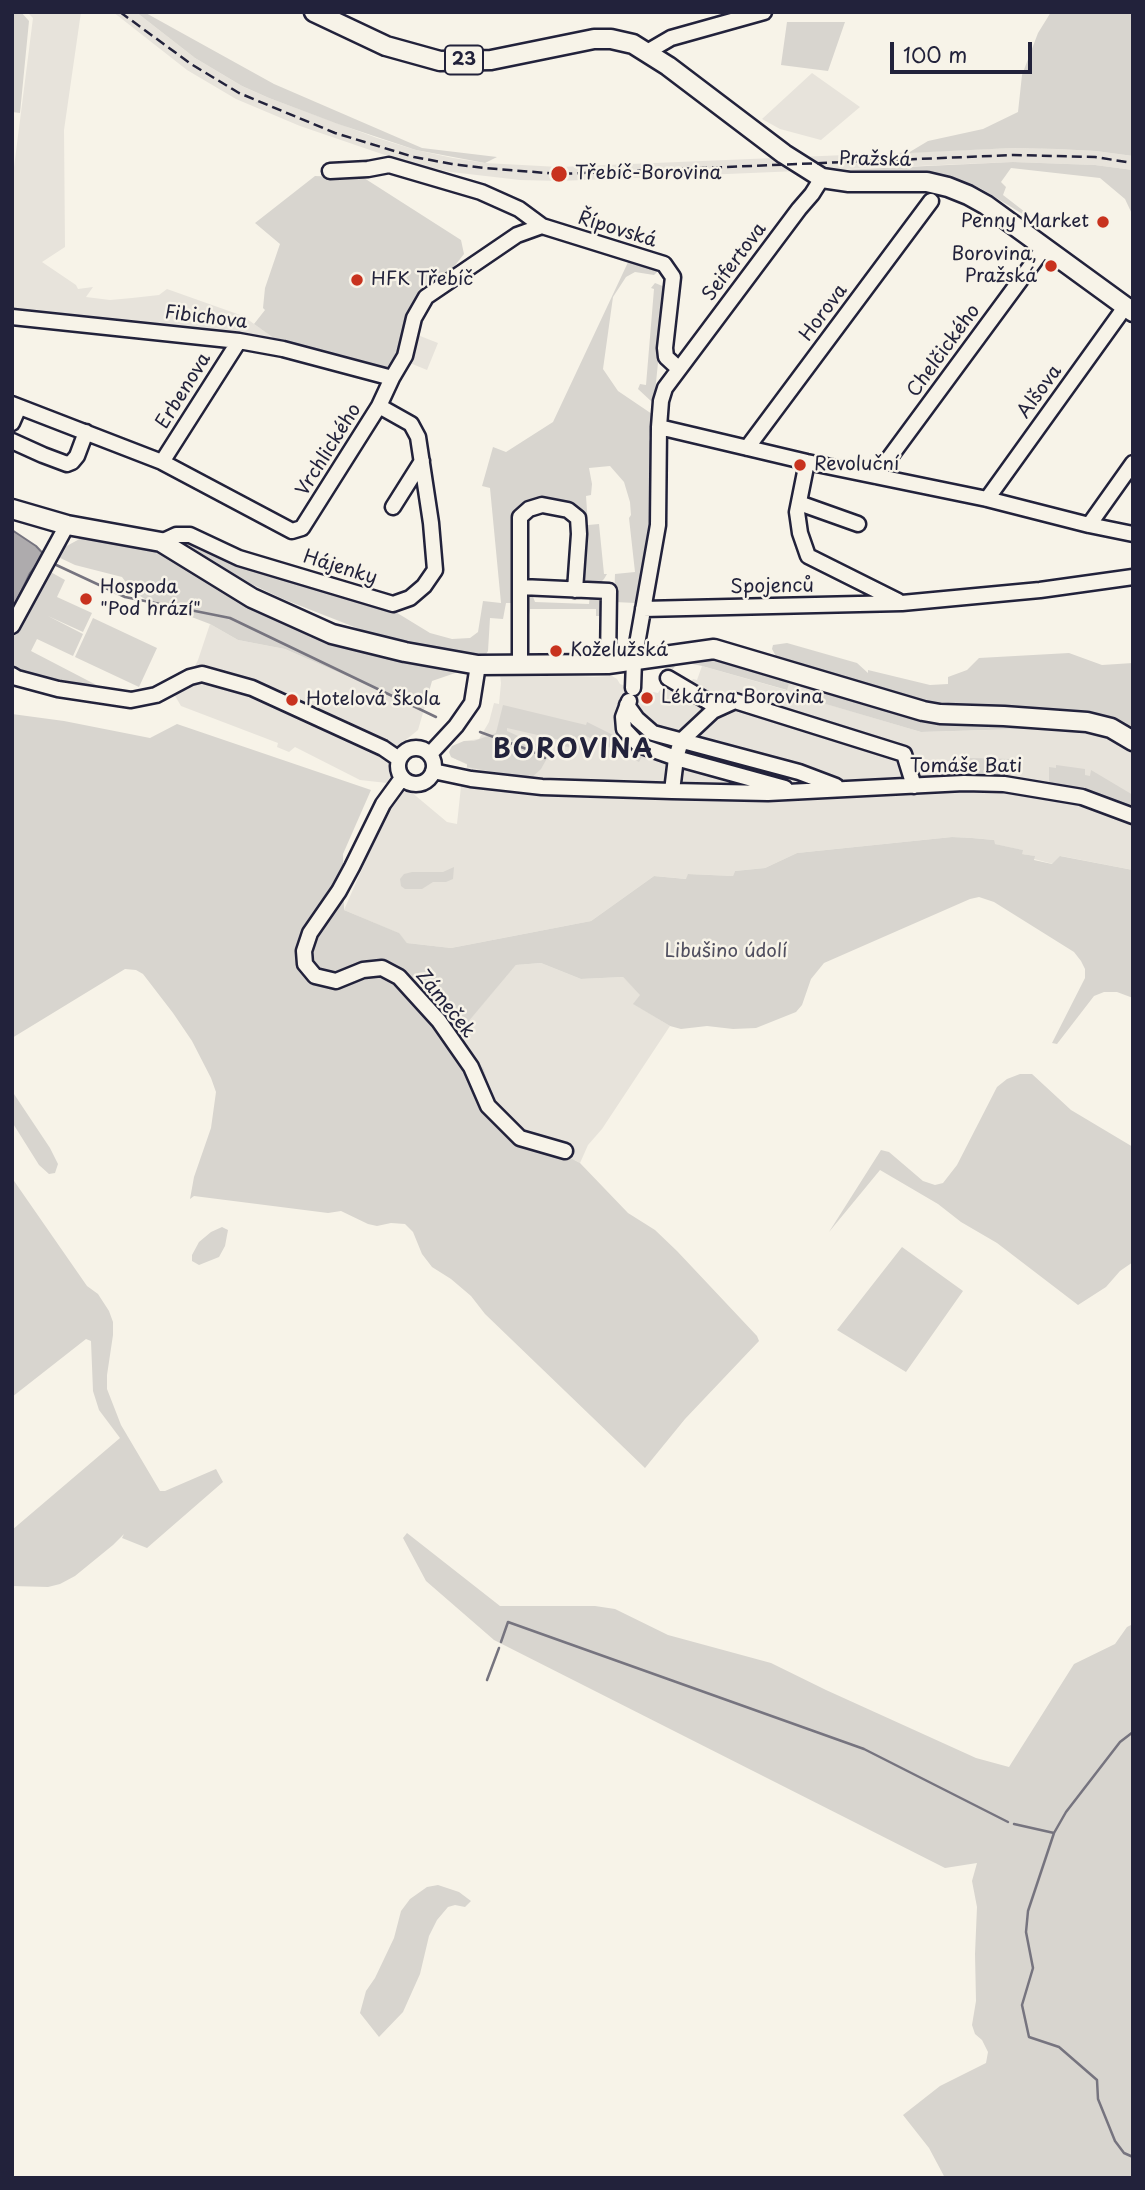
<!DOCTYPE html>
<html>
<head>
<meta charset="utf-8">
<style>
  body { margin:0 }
  #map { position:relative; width:1145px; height:2190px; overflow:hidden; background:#f7f3e8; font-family:"Playpen Sans",sans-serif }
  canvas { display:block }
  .frame { position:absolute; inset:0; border:14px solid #22223b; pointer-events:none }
  .scale { position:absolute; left:890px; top:42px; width:142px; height:32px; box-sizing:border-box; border:4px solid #22223b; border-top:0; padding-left:9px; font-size:21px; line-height:24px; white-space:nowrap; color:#22223b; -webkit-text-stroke:5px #f7f3e8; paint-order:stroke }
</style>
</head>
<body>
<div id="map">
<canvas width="1145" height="2190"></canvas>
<div class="frame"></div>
<div class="scale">100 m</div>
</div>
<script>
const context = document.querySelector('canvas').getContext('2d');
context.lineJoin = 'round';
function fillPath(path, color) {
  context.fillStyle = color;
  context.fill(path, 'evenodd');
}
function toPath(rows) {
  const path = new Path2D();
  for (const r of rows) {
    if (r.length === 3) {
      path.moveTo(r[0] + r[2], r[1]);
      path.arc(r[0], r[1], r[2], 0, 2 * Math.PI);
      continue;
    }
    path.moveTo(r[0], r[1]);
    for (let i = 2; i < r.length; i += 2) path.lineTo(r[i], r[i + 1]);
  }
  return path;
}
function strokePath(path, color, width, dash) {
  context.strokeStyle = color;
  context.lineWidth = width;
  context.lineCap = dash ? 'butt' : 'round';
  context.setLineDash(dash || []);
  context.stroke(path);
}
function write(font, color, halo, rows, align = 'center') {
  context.font = font + ' "Playpen Sans",sans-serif';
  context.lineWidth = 5;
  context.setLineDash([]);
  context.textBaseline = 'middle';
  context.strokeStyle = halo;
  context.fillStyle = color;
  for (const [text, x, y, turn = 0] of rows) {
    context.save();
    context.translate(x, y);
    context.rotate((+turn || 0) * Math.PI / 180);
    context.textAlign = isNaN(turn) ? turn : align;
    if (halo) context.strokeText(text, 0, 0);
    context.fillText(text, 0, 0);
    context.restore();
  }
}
fillPath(toPath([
  [27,12,81,12,64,130,65,247,42,262,76,285,78,289,93,287,86,297,110,300,132,298,159,295,167,289,243,316,282,344,12,317,12,183,33,18],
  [113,12,136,12,195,58,242,86,269,98,377,138,416,150,453,158,485,163,559,167,1013,148,1057,149,1096,151,1133,156,1133,170,1095,165,1013,162,560,181,520,180,451,172,412,164,373,151,300,126,236,99,187,70],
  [812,73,860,107,821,140,780,129,762,119],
  [415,334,438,343,427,370,405,361],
  [210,624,238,640,285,649,374,688,425,706,418,730,402,743,397,764,387,783,360,780,295,747,289,752,277,747,278,743,181,706,174,694,187,682,198,660],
  [702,666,786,690,790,679,805,684,815,691,813,700,921,732,1056,728,1133,740,1133,870,1061,856,1053,864,1034,859,1034,856,1022,854,1022,850,994,844,994,840,972,838,952,837,797,853,765,868,735,871,733,876,689,874,687,879,654,876,591,921,451,948,407,943,398,933,344,910,398,787,404,786,447,822,457,824,462,777,468,765,451,757,450,749,464,741,479,739,489,722,494,703,499,704,501,683,500,675,510,672,594,677,612,676,617,679,620,684,644,693,648,691,658,693,666,681,684,693,693,679,697,680],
  [541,963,581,979,623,977,641,995,634,1004,670,1026,602,1129,588,1145,580,1163,523,1133,494,1103,484,1069,456,1035,516,965]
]), '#e7e3db');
fillPath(toPath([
  [12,12,21,12,29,21,20,113,12,112],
  [136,12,144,12,274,84,422,148,497,157,485,163,416,150,338,124,269,98,242,86,195,58],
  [1051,12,1133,12,1133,156,1096,151,1057,149,1013,148,908,153,928,141,983,129,1018,112,1022,75,1038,33],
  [787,22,845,22,828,71,781,65],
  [1013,162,1095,165,1133,170,1133,216,1125,199,1100,178,1011,168,1001,182,1006,187,1003,195,1034,219,1040,213,1042,217,1042,221,1034,221,980,188,952,177,851,173,841,170],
  [315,176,364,178,461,240,464,254,439,286,398,361,385,370,371,364,282,344,254,324,265,310,263,308,265,288,280,244,255,223],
  [630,258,658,269,657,272,654,275,635,272,626,277,613,297,603,369,618,391,652,414,649,439,651,444,650,526,636,603,614,602,615,574,635,572,629,518,631,515,630,502,624,482,610,466,589,468,592,484,591,495,586,496,588,525,599,524,604,574,607,574,604,579,599,584,585,584,581,580,578,514,524,507,515,603,506,603,503,619,490,618,488,651,485,656,424,651,362,630,283,599,249,583,171,537,176,535,393,604,394,611,430,633,452,639,470,638,478,632,483,601,501,603,490,488,482,486,493,447,506,452,553,422],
  [655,283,665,287,665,294,654,402,652,402,638,389,640,384,646,385,654,289,651,288],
  [96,530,161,542,372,651,420,665,461,671,432,681,425,706,374,688,285,649,238,640,210,624,147,600,133,592,122,577,75,565,56,556,63,548],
  [47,570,65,580,57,597,92,613,83,632,48,616,83,634,73,656,37,639,31,651,106,690,69,687,21,673,12,666,12,639],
  [590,593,597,595,602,600,604,611,599,616,596,616,596,609,530,609,529,615,526,614,525,601,532,594,535,602,589,604],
  [93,618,157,648,139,687,75,657],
  [787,643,857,663,868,673,868,670,930,685,948,684,948,677,967,670,979,658,1069,653,1102,665,1133,663,1133,731,1096,714,932,704,778,660,772,649,773,645],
  [714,649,931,711,1043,717,1104,735,1052,728,921,732,812,700,815,691,804,688,805,684,790,680,787,690,702,666,679,661,673,669,663,665],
  [503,705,586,725,587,722,645,751,639,762,584,735,580,750,563,746,564,741,507,728,507,731,551,751,541,769,530,779,467,767,467,764,451,757,449,752,452,746,464,741,474,741,496,733],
  [12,714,64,721,150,738,177,724,371,790,343,854,344,910,399,933,407,943,451,948,591,921,654,876,686,879,688,874,733,876,735,871,765,868,797,853,952,837,972,838,994,840,995,844,1023,850,1022,854,1035,856,1034,860,1052,864,1060,856,1133,870,1133,998,1117,992,1104,992,1094,996,1057,1044,1052,1043,1085,978,1085,969,1081,961,1074,952,994,902,979,897,970,899,824,963,811,979,802,1005,796,1012,756,1028,733,1029,707,1026,681,1029,670,1026,633,1004,640,995,623,977,581,979,541,963,516,965,457,1035,484,1069,494,1103,523,1133,580,1163,628,1213,655,1230,677,1251,757,1336,759,1341,685,1419,645,1468,485,1314,471,1296,451,1279,432,1267,422,1254,413,1232,405,1224,391,1223,377,1226,368,1224,341,1211,328,1213,194,1196,190,1199,194,1177,211,1128,216,1092,211,1078,192,1041,173,1013,143,974,136,970,125,969,12,1038],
  [970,758,1011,759,1011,774,1007,778,970,776],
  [1056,765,1085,769,1085,775,1090,776,1091,770,1133,795,1133,810,1051,785,1049,781,1049,767,1056,768],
  [454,867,453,879,446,882,433,882,422,889,405,889,401,886,400,879,404,874,412,872,443,872],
  [1020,1074,1032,1074,1071,1110,1133,1147,1133,1262,1120,1271,1106,1287,1078,1305,997,1243,961,1222,938,1204,880,1170,829,1232,881,1150,889,1152,923,1181,935,1185,943,1183,957,1165,997,1087,1007,1079],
  [12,1091,50,1148,58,1164,55,1173,49,1174,39,1165,12,1122],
  [12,1178,87,1286,98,1294,109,1311,113,1322,113,1335,107,1375,107,1389,121,1425,160,1491,165,1491,216,1469,223,1482,147,1548,122,1538,124,1534,113,1545,75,1576,60,1584,48,1587,12,1586,12,1530,120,1438,99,1410,93,1391,91,1341,86,1339,12,1397],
  [222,1227,228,1230,225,1246,219,1257,199,1265,192,1261,192,1255,199,1242,211,1232],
  [902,1247,963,1291,906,1372,837,1330],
  [407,1533,500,1606,595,1606,615,1609,668,1635,771,1663,826,1690,976,1758,1009,1767,1074,1664,1115,1644,1127,1627,1133,1624,1133,2178,945,2178,929,2148,903,2115,940,2086,986,2063,988,2052,982,2040,975,2034,972,2025,976,2001,975,1954,977,1907,972,1881,977,1863,945,1868,494,1640,426,1581,403,1538],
  [438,1885,459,1892,471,1901,465,1907,455,1905,448,1907,437,1920,429,1936,420,1974,403,2012,379,2037,360,2013,366,1991,375,1978,394,1938,401,1911,410,1899,427,1887]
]), '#d8d5cf');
const water = toPath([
  [12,530,36,546,49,560,37,564,30,573,12,611,12,530]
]);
fillPath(water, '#aeabad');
strokePath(water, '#76747f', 2);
strokePath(toPath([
  [52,563,125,597,230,618,436,717],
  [480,732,532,751,545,758],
  [501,1642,508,1622,864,1749,1008,1822],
  [487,1680,499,1648],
  [1133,1732,1120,1742,1066,1812,1054,1833,1028,1911,1026,1932,1033,1968,1022,2005,1029,2037,1059,2047,1097,2080,1098,2099,1115,2141,1124,2153,1133,2157],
  [1014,1824,1054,1833]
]), '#76747f', 2.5);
const minor = toPath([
  [647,52,671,38,764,12],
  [330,171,368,169,389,165,481,192,519,209,542,226,664,264,673,277,665,348,666,357,679,369],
  [12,317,239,341,283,349,392,378],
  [12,404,162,462,292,531,302,528,379,406,392,378,405,356,414,318,426,297,517,235,542,226],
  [12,423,19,407],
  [659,427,807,462,987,499,1089,525,1133,534],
  [12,441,43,455,67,464,72,462,77,456,86,432],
  [747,448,931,201],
  [162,462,239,341],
  [807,462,797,512,800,533,808,556,898,601],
  [876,476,1044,248],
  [987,499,1125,307],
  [799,503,858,524],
  [393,507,422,461],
  [1089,525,1133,463],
  [161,542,176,535,190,535,239,558,393,604,410,598,424,586,435,570,431,523,418,437,411,424,379,406],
  [521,587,609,591,608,664],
  [643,609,902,603,1040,590,1133,577],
  [12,626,67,525],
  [520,664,520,517,529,509,542,505,568,510,578,518,579,534,575,590],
  [12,675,17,678,58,689,131,700,156,695,190,677,202,674,252,688,383,748,399,759],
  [668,678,712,704,713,711,681,741,676,758,672,791],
  [633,688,634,661,658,525,659,427,661,401,665,388,799,209,812,194,822,178],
  [629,701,623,717,624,729,639,745,676,758,785,788],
  [627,705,637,719,653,733,799,772,836,786],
  [713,711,735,701,904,754,914,786],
  [416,766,18],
  [430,754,456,726,472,703,478,665],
  [433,771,471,779,542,787,672,791,768,793,964,783,1004,784,1082,797,1133,816],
  [402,778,383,804,352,867,339,891,310,933,304,951,305,964,315,976,336,981,363,970,382,968,399,977,439,1021,471,1067,488,1106,520,1138,565,1151]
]);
const major = toPath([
  [314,12,386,46,440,61,491,60,594,39,611,39,633,44,668,66,784,154,822,178,849,182,927,182,948,187,968,195,986,205,1133,312],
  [12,509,67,525,161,542,252,598,332,634,405,652,478,665,608,664,714,649,923,711,940,714,1004,716,1087,722,1111,728,1133,741]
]);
strokePath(minor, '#22223b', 19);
strokePath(major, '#22223b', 23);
strokePath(minor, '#f7f3e8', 14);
strokePath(major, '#f7f3e8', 18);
strokePath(toPath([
  [120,12,191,64,239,93,335,133,414,157,452,164,484,168,559,174,1013,155,1095,157,1133,163]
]), '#22223b', 2.5, [10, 5]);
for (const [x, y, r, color] of [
  [559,174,9,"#c8321e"],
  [1103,222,7,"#c8321e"],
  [1051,266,7,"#c8321e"],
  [357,280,7,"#c8321e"],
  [800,465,7,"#c8321e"],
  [86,599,7,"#c8321e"],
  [556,651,7,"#c8321e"],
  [647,698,7,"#c8321e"],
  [292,700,7,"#c8321e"]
]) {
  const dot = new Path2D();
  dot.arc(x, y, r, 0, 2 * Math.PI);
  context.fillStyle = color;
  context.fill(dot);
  strokePath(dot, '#f7f3e8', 2.5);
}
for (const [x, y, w] of [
  [464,60,38]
]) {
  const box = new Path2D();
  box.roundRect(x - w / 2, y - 14.5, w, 29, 5);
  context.fillStyle = '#f7f3e8';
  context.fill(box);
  strokePath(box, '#22223b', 2);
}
write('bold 18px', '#22223b', null, [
  ["23",464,60]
]);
write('19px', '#22223b', '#f7f3e8', [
  ["Pražská",875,160,1],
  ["Řípovská",617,230,17],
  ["Seifertova",735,262,-53],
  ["Horova",824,313,-53],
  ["Fibichova",206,318,7],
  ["Chelčického",944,351,-54],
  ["Erbenova",184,391,-58],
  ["Alšova",1040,392,-54],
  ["Vrchlického",329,450,-58],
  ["Hájenky",340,568,17],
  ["Spojenců",772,587,-1],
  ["Tomáše Bati",966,767],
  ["Zámeček",445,1004,51]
]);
write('19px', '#22223b', '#f7f3e8', [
  ["Třebíč-Borovina",575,174],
  ["Penny Market",1089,222,"right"],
  ["Borovina,",1037,255,"right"],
  ["Pražská",1037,277,"right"],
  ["HFK Třebíč",371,280],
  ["Revoluční",814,465],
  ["Hospoda",100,588],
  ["\"Pod hrází\"",100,610],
  ["Koželužská",570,651],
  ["Lékárna Borovina",661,698],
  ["Hotelová škola",306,700]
], 'left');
write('19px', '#504f60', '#f7f3e8', [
  ["Libušino údolí",726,952]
]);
context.letterSpacing = '2px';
write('bold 26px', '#22223b', '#f7f3e8', [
  ["BOROVINA",574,751]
]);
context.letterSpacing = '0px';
</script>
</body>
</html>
